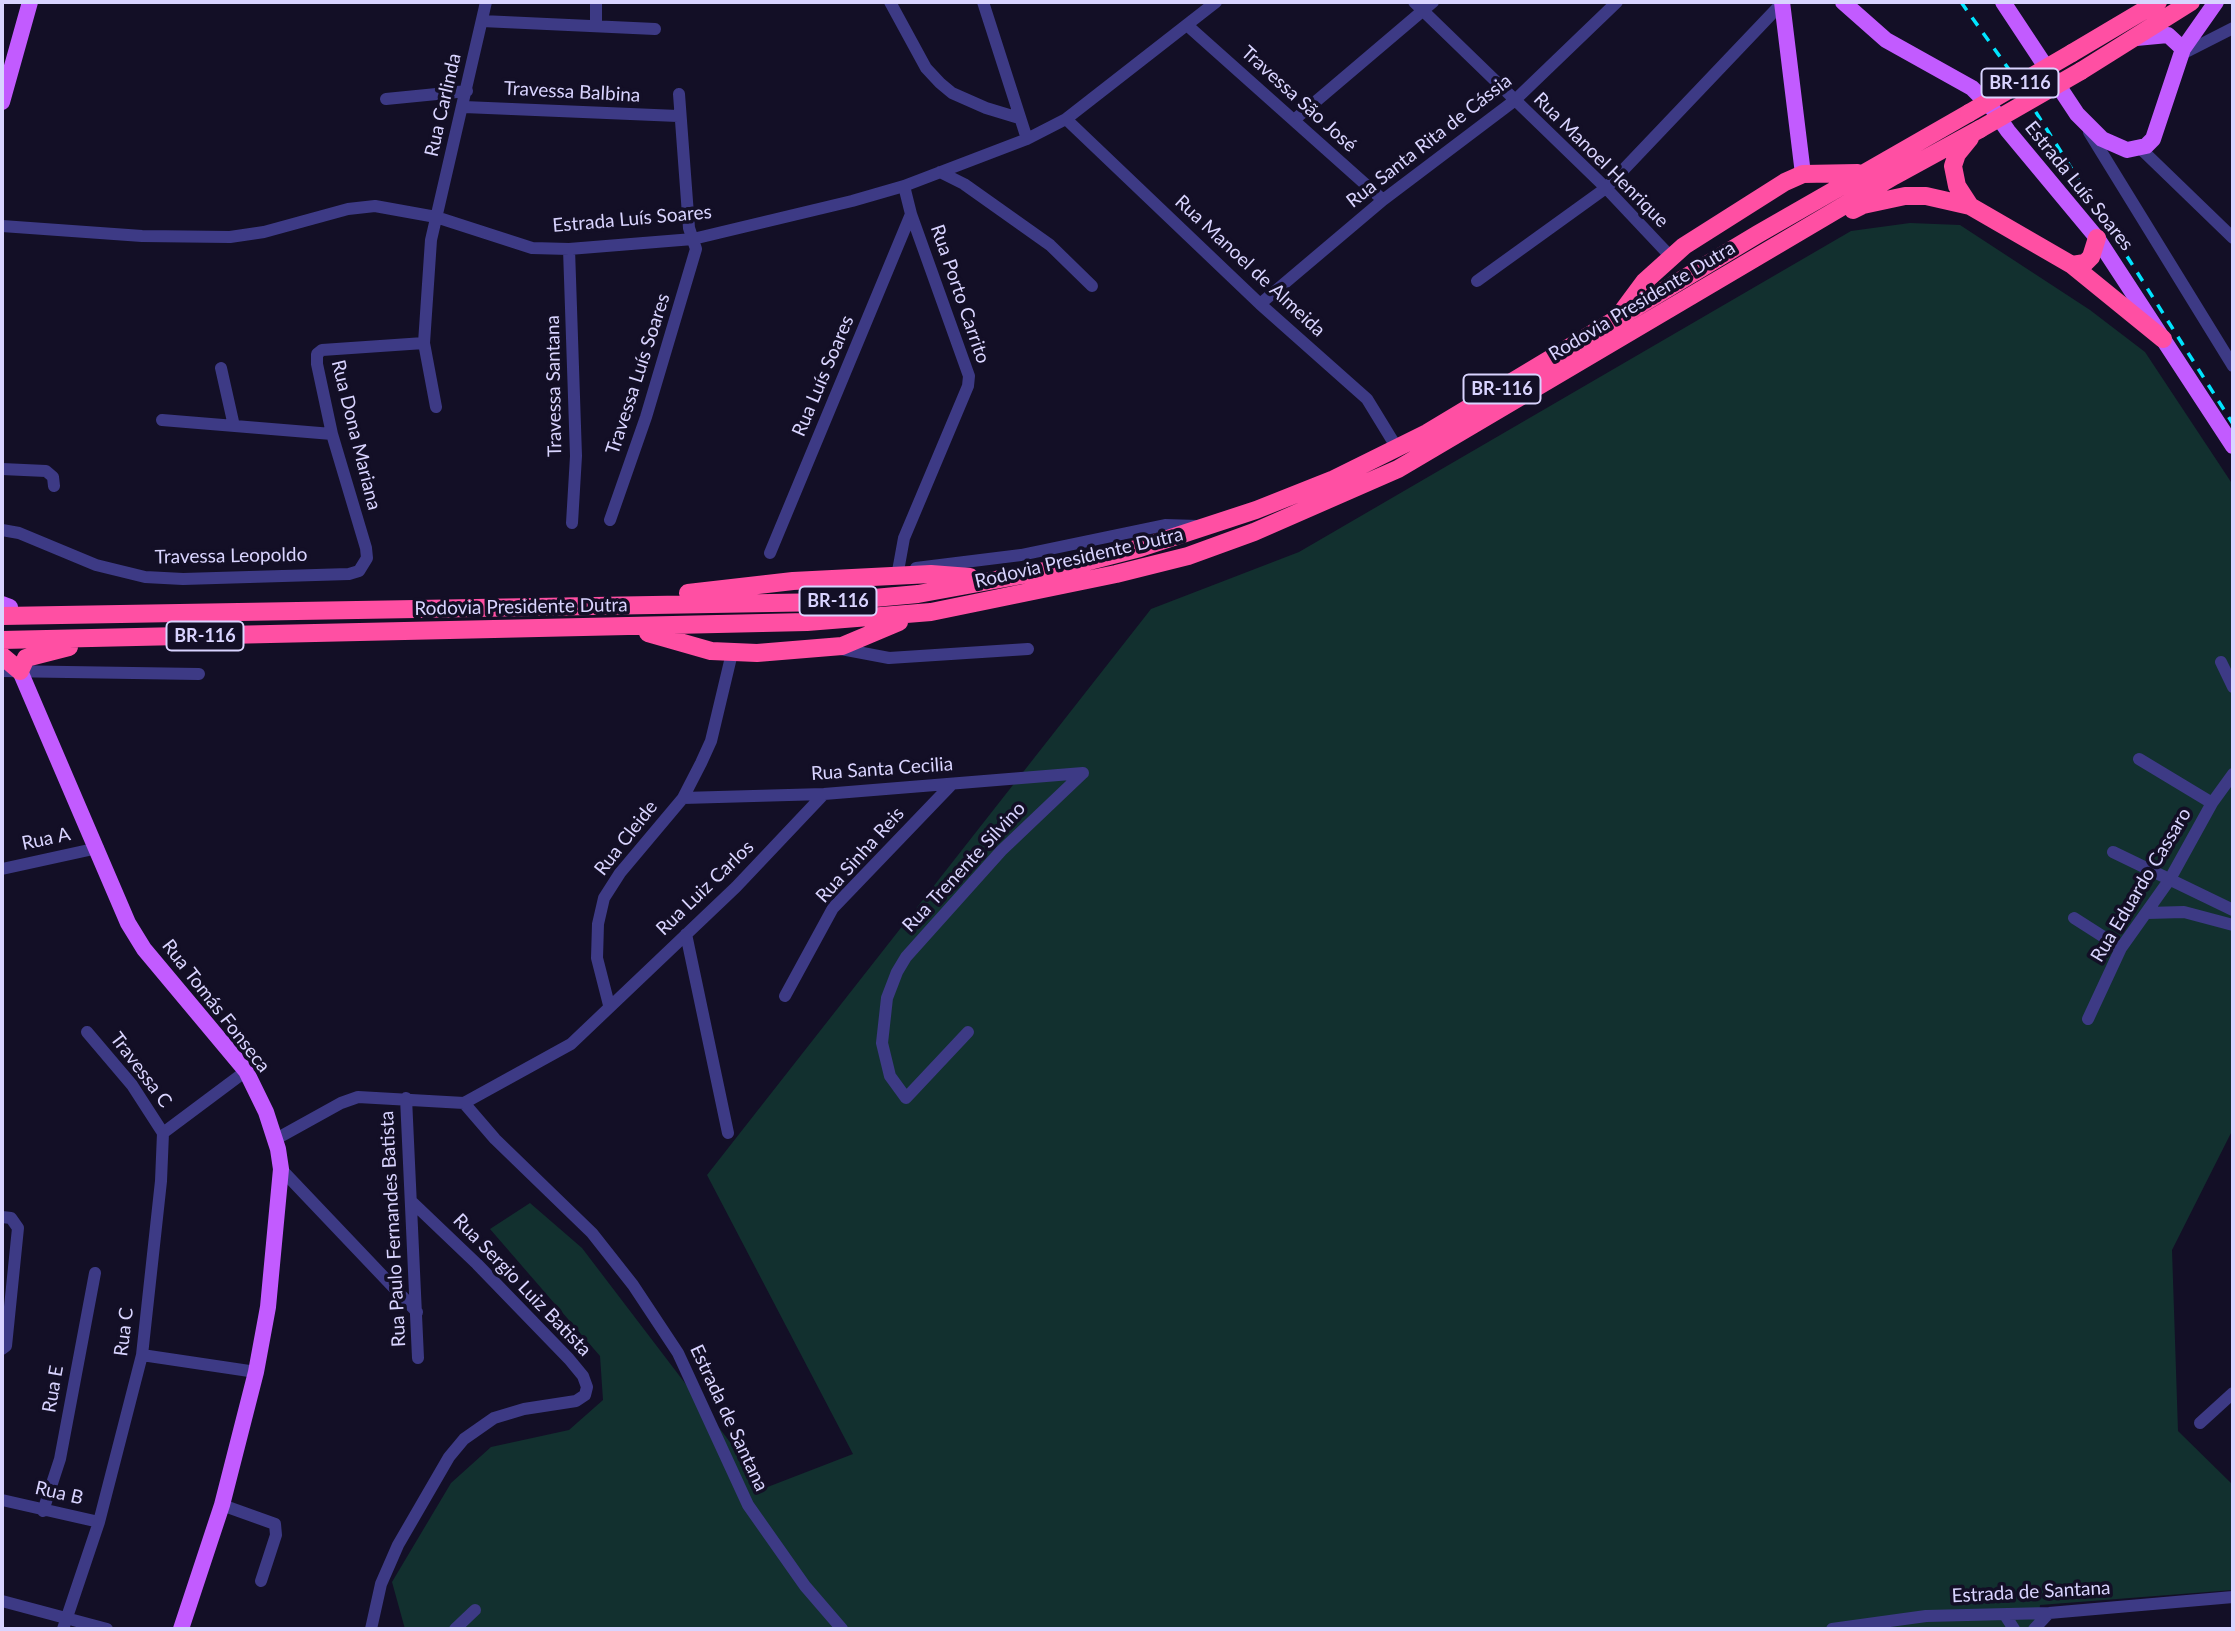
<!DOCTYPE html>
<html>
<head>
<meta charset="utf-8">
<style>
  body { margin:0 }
  #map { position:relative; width:2235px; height:1631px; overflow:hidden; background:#130f26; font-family:Lato,sans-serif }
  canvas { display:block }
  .frame { position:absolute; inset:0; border:4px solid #d9d4ff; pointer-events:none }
</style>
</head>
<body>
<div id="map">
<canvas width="2235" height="1631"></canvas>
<div class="frame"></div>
</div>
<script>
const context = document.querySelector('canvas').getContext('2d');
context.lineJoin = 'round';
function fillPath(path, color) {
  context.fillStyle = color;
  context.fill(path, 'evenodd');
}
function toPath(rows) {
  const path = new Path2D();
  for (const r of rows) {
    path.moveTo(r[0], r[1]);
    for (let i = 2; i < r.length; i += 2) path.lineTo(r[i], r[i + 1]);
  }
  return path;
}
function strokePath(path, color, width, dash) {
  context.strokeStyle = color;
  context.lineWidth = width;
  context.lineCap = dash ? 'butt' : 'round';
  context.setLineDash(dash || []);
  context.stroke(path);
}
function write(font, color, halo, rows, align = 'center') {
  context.font = font + ' Lato,sans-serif';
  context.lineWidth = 7;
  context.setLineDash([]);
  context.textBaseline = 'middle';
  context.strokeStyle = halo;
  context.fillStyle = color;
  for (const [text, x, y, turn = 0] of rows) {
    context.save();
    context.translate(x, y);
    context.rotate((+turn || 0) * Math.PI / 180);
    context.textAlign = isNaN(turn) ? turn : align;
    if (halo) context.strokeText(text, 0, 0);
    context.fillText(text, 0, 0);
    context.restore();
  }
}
fillPath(toPath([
  [1910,223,1960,225,2090,310,2145,352,2233,485,2233,1129,2172,1250,2178,1431,2233,1485,2233,1590,2040,1605,2038,1629,405,1629,392,1582,451,1483,491,1447,569,1430,603,1400,600,1356,490,1229,530,1203,582,1248,765,1488,853,1454,707,1175,1151,609,1299,552,1851,231]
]), '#12302f');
strokePath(toPath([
  [596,2,596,26],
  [890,2,926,68,940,83,952,93,986,108,1019,118],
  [983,2,1027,139],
  [1414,2,1606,188,1671,257],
  [482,21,655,29],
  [1188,26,1383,200],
  [2182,54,2233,28],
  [386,99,467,91],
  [464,107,678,116],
  [1066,119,1260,304,1367,399,1397,448],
  [1294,120,1433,2],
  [2089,132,2233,366],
  [2140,148,2233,238],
  [940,172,964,184,1050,245,1092,286],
  [2,226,142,236,230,237,264,232,348,209,375,206,436,217,532,248,569,249,693,239,852,201,904,186,1027,139,1066,119,1216,2],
  [569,249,576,456,572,523],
  [1477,281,1606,188,1782,3],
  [1260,304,1383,200,1514,101,1617,2],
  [221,368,234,426],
  [436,407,424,343,431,240,486,2],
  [162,420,332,434],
  [2,469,46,471,53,477,54,486],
  [610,520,646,417,696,249,689,228,679,94],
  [2,530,19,533,96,565,145,577,183,579,349,574,359,571,367,558,366,548,332,434,317,364,317,354,322,350,424,343],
  [770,553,911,214],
  [916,568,1021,555,1165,525,1198,526],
  [898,571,904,538,968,386,969,376,911,214,904,186],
  [836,648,889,658,1028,649],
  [2221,662,2233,687],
  [2,671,199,674],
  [2139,759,2212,803],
  [683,798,824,794,1083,773],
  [2113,852,2233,910],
  [2,869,98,848],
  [2147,913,2184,912,2233,925],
  [2074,918,2121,948],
  [686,934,728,1133],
  [785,996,833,908,952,784],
  [609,1005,597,958,598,924,604,898,620,873,683,798,701,763,711,741,732,653],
  [2088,1019,2121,948,2170,879,2212,803,2233,774],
  [87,1032,132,1085,163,1133],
  [968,1032,906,1098,890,1076,882,1043,887,998,897,972,906,957,1001,851,1083,773],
  [406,1098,418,1358],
  [464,1103,495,1139,592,1233,633,1285,678,1353,748,1505,805,1586,842,1629],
  [464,1103,571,1044,736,887,824,794],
  [276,1139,341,1103,358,1097,464,1103],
  [281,1169,417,1312],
  [2,1217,11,1218,18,1228,6,1346,2,1349],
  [142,1355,256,1372],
  [2200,1423,2233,1393],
  [2,1500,99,1522],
  [222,1505,275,1524,276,1535,261,1581],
  [43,1511,60,1459,95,1273],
  [2,1601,107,1629],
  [2005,1615,2014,1629],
  [63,1629,99,1522,142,1355,161,1181,163,1133,246,1071],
  [371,1629,381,1584,398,1545,449,1457,464,1439,494,1418,524,1409,576,1401,585,1395,587,1387,583,1376,569,1359,477,1264,411,1201],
  [455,1629,475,1610],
  [1832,1629,1926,1616,2049,1613,2233,1597],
  [2034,1629,2049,1613]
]), '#3d3a85', 12);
strokePath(toPath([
  [1782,2,1803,174],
  [1843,2,1886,40,1972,88,1992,108,2008,131,2097,238,2233,446],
  [2003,2,2077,114,2102,139,2127,150,2146,146,2153,139,2183,49,2216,2],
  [2136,38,2168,35,2183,49],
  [2,102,30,2],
  [2,604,10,607],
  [20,671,128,923,144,949,246,1071,266,1112,278,1149,281,1169,268,1307,256,1372,222,1505,181,1629]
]), '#c25bff', 16);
strokePath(toPath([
  [2072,53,2158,2],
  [2081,71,2191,2],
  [1970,138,1957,154,1953,166,1957,186,1970,206],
  [1853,210,1863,205,1905,196,1926,196,1970,206,2072,265,2163,339],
  [2072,265,2085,263,2091,257,2097,238],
  [1621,313,1644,282,1684,246,1785,182,1803,174,1858,173],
  [688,593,793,581,931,574,970,577],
  [2,616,830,602,918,594,1066,567,1140,548,1256,510,1334,479,1427,433,1758,234,1969,113],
  [648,633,711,651,757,653,842,646,899,622],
  [2,640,807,622,931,612,1116,574,1188,556,1254,532,1398,469,1894,176,1980,129],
  [2,656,20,671,26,658,69,647]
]), '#ff4fa3', 18);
strokePath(toPath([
  [1961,2,2008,68,2233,424]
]), '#00e5ff', 3.5, [10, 9]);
strokePath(toPath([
  [1969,113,2072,53],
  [1980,129,2081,71]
]), '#ff4fa3', 18);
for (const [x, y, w] of [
  [2020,83,77],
  [1502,389,77],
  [838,601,77],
  [205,636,77]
]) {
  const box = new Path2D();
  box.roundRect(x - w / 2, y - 14.5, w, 29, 5);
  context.fillStyle = '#130f26';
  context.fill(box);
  strokePath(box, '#d9d4ff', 2);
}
write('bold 18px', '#d9d4ff', null, [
  ["BR-116",2020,83],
  ["BR-116",1502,389],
  ["BR-116",838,601],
  ["BR-116",205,636]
]);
write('19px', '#d9d4ff', '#130f26', [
  ["Travessa Balbina",572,92,3],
  ["Travessa São José",1299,99,42],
  ["Rua Carlinda",443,105,-77],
  ["Rua Santa Rita de Cássia",1429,141,-38],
  ["Rua Manoel Henrique",1601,160,45],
  ["Estrada Luís Soares",2079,186,51],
  ["Estrada Luís Soares",632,219,-5],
  ["Rua Manoel de Almeida",1250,266,43],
  ["Rua Porto Carrito",960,294,71],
  ["Rodovia Presidente Dutra",1642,301,-31],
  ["Travessa Luís Soares",638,374,-72],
  ["Rua Luís Soares",823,376,-67],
  ["Travessa Santana",554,386,-91],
  ["Rua Dona Mariana",356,435,76],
  ["Travessa Leopoldo",231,556,-1],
  ["Rodovia Presidente Dutra",1079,558,-13],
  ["Rodovia Presidente Dutra",521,607,-1],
  ["Rua Santa Cecilia",882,769,-4],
  ["Rua Cleide",626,838,-52],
  ["Rua A",46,839,-12],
  ["Rua Sinha Reis",860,855,-48],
  ["Rua Trenente Silvino",964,867,-47],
  ["Rua Eduardo Cassaro",2141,885,-59],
  ["Rua Luiz Carlos",705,888,-44],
  ["Rua Tomás Fonseca",216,1006,52],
  ["Travessa C",141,1070,53],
  ["Rua Paulo Fernandes Batista",393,1229,-93],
  ["Rua Sergio Luiz Batista",522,1285,46],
  ["Rua C",124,1332,-83],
  ["Rua E",53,1389,-80],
  ["Estrada de Santana",729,1418,65],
  ["Rua B",59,1493,13],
  ["Estrada de Santana",2031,1592,-3]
]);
</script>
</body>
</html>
